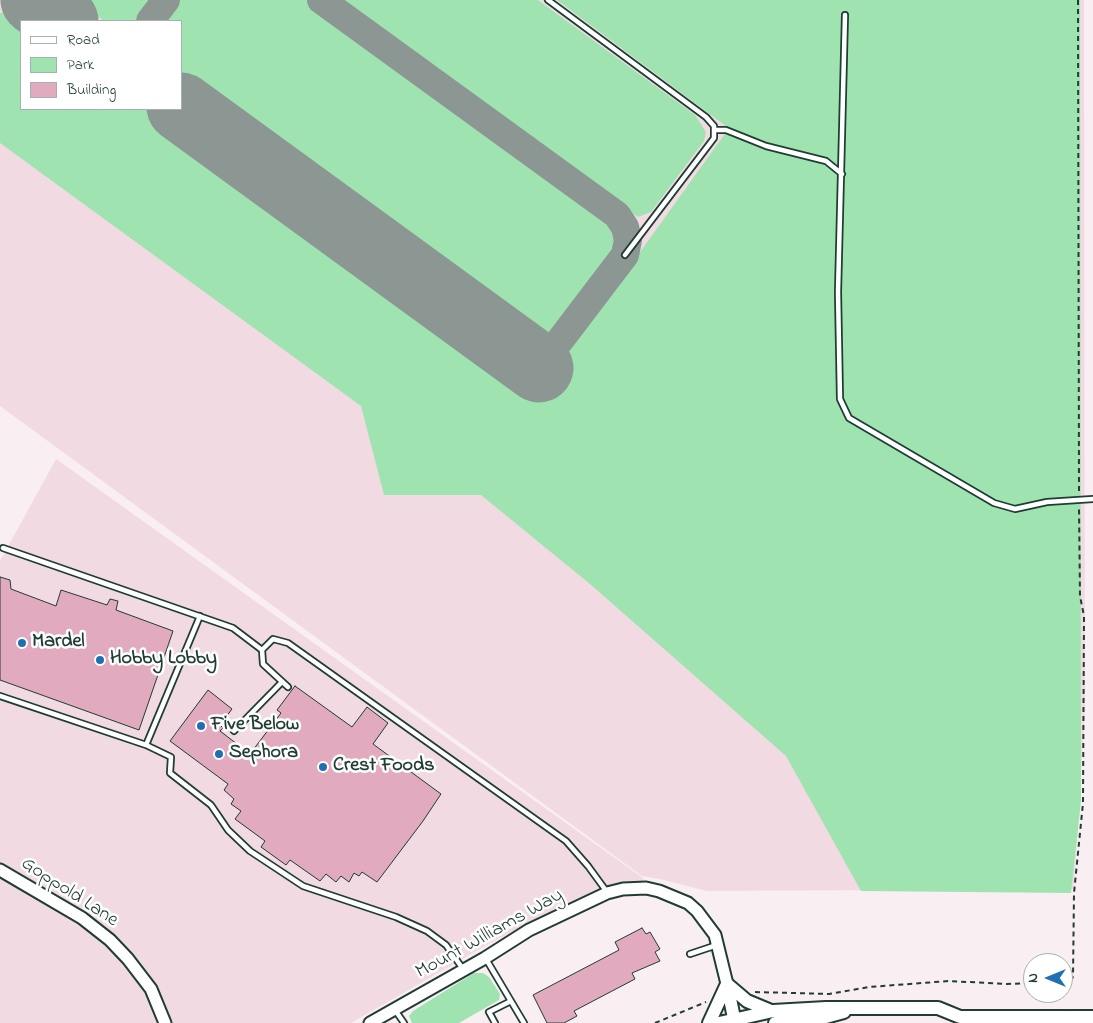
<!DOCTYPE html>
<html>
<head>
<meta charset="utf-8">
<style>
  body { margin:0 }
  #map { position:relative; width:1093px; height:1023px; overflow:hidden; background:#f9eef2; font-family:"Indie Flower",sans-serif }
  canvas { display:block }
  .legend { position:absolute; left:20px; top:20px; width:162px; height:90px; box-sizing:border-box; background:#fff; border:1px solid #a5b1ae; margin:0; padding:6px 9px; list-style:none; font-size:15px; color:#1f3d34 }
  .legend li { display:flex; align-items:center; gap:10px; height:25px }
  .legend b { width:25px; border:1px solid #a5b1ae }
  .north { position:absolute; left:1023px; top:953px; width:50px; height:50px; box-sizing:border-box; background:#fff; border:1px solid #a5b1ae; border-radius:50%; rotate:270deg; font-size:14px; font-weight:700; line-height:20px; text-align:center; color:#1f3d34 }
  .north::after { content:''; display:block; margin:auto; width:18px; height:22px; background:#1f6fb2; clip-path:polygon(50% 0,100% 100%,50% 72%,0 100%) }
</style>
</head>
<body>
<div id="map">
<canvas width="1093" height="1023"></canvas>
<ul class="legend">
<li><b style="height:6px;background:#fff"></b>Road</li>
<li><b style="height:14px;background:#9fe4b0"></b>Park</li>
<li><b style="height:14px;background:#e1aabe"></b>Building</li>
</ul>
<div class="north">N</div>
</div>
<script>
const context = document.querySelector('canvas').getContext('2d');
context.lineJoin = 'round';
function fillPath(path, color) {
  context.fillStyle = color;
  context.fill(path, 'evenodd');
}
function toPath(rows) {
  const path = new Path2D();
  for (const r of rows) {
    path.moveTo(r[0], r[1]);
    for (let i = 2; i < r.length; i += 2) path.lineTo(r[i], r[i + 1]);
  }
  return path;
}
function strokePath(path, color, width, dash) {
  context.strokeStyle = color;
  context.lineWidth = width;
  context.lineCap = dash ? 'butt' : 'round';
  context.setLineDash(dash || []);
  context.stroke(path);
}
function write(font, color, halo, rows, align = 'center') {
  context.font = font + ' "Indie Flower",sans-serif';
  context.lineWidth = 5;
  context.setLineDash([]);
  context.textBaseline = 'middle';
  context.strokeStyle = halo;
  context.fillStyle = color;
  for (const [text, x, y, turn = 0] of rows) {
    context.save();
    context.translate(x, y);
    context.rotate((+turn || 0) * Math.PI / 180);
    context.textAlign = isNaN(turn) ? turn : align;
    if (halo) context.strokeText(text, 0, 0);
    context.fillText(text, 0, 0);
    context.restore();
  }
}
fillPath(toPath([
  [0,0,1084,0,1085,708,1074,889,707,891,660,879,642,876,0,406],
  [21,21,181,21,181,109,21,109],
  [56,459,643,878,644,882,615,886,561,908,492,942,351,1023,0,1023,0,561]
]), '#f2dae2');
fillPath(toPath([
  [75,0,156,0,139,21,104,21],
  [177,0,306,0,609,222,619,235,617,249,560,328,547,334,530,333,181,78,181,21,161,21],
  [339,0,538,0,695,115,706,132,704,141,651,212,638,217],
  [557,0,1080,0,1081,801,1071,893,861,891,786,756,590,584,481,495,384,495,361,406,0,143,0,13,11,13,24,21,21,21,21,109,145,109,542,399,569,362,564,358,724,135,727,127],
  [474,973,483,973,489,977,500,994,499,1000,459,1023,412,1023,409,1016,413,1011]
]), '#9fe4b0');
strokePath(toPath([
  [321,0,617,215,625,227,628,240,625,255,539,368],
  [150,21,166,0]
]), '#8c9693', 28);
strokePath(toPath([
  [35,0,64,21],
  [181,107,539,368]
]), '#8c9693', 69);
const building = toPath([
  [0,577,10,580,11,589,56,606,61,590,107,605,110,599,118,601,116,610,173,631,139,730,0,680,0,577],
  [295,686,352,727,367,707,388,723,373,744,441,794,423,821,377,882,362,872,359,876,354,873,349,882,341,876,336,882,326,874,320,881,290,860,286,865,261,847,265,841,235,819,241,811,231,804,234,799,224,790,228,784,170,741,208,690,232,709,220,725,223,728,220,731,250,754,281,713,277,710,295,686],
  [642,928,646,934,650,932,660,949,655,952,660,961,632,973,635,979,574,1011,577,1016,564,1023,547,1023,533,995,619,950,615,942,642,928]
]);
fillPath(building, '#e1aabe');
strokePath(building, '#1f3d34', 1);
const service = toPath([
  [548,0,706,117,714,126,714,138,625,255],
  [845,15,838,292,840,399,849,418,994,503,1015,509,1047,502,1093,499],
  [716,130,726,130,766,146,826,161,842,174],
  [3,548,233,628,262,650],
  [288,687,263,664,262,650,273,639,288,643,566,841,588,866,607,892],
  [0,696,146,745,171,757,170,773,211,805,228,830,250,851,303,886,396,917,427,931,446,945,463,969],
  [234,731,282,682],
  [146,745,200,616],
  [690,954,717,945],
  [486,959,524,1023],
  [395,1010,404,1023],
  [495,1023,489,1012,511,1001]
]);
const tertiary = toPath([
  [0,870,82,918,110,940,128,959,151,989,165,1023],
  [370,1023,485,958,529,930,607,893,623,889,646,888,659,891,688,903,697,911,715,935,727,984]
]);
const secondary = toPath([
  [727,984,747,1001,771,1011],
  [727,984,735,1023],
  [709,1023,727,984],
  [719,1023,773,1011,826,1008,938,1008,960,1017,1093,1017],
  [775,1023,822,1018,844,1012]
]);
strokePath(service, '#1f3d34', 8);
strokePath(tertiary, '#1f3d34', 15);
strokePath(secondary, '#1f3d34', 16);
strokePath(toPath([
  [1078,0,1079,492],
  [1063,981,1069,983,1073,977,1074,893,1083,803,1084,616,1080,596,1079,507],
  [755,992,829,994,869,987,949,981,1007,984,1033,983],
  [655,1023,706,1002]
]), '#1f3d34', 2, [5, 4]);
strokePath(service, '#fff', 4.5);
strokePath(tertiary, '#fff', 11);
strokePath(secondary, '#fff', 12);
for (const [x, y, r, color] of [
  [22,643,5,"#1f6fb2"],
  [100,660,5,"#1f6fb2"],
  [201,726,5,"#1f6fb2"],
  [219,754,5,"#1f6fb2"],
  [323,767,5,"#1f6fb2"]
]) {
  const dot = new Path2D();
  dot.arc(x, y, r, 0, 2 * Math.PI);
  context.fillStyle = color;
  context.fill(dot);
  strokePath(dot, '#fff', 2);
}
write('bold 20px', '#1f3d34', '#fff', [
  ["Mardel",32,643],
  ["Hobby Lobby",110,660],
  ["Five Below",211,726],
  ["Sephora",229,754],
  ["Crest Foods",333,767]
], 'left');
write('20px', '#1f3d34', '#fff', [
  ["Goppold Lane",69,893,33],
  ["Mount Williams Way",490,935,-29]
]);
</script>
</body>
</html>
